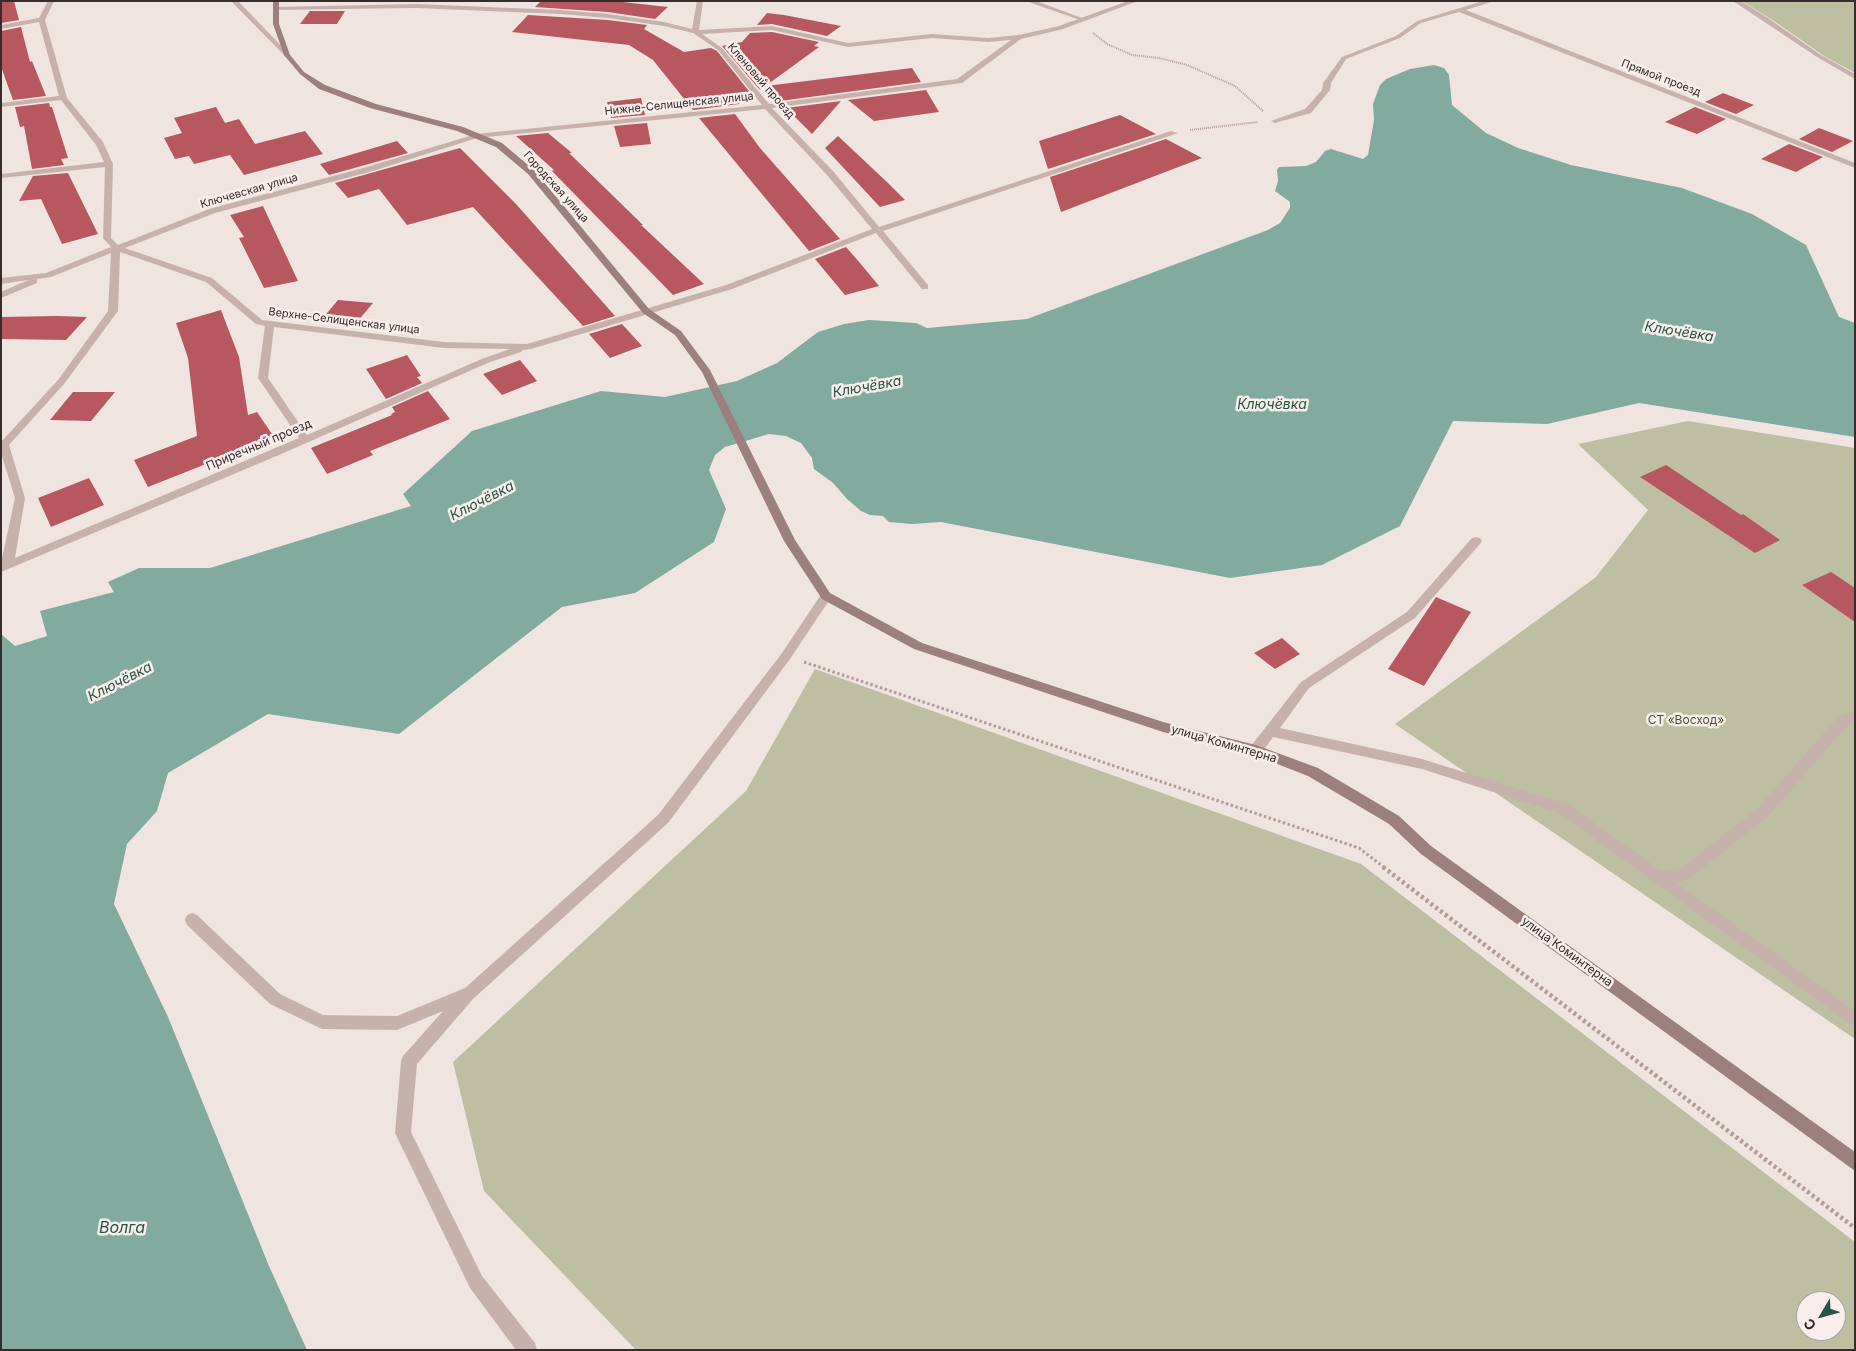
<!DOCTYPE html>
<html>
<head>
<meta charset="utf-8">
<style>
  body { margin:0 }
  #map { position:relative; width:1856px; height:1351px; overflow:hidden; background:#f0e4e0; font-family:Inter,sans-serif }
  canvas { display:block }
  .frame { position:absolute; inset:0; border:2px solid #372b2b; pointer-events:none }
  .north { position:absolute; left:1796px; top:1291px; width:50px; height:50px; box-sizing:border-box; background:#f8efec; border:1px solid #aba19f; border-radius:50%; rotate:233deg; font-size:14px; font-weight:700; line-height:20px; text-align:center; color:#372b2b }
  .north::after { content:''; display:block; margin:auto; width:18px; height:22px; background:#255347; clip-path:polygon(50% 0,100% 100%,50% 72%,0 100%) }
</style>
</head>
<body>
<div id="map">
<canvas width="1856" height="1351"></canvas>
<div class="frame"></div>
<div class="north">С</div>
</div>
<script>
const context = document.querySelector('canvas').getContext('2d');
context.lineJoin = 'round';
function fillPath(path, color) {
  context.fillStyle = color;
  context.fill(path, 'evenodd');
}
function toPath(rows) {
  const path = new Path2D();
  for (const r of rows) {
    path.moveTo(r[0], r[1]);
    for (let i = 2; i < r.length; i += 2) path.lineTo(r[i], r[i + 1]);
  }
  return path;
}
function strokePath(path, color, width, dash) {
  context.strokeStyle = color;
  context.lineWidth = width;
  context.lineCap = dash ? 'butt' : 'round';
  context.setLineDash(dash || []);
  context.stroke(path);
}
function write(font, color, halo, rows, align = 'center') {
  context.font = font + ' Inter,sans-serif';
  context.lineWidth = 5;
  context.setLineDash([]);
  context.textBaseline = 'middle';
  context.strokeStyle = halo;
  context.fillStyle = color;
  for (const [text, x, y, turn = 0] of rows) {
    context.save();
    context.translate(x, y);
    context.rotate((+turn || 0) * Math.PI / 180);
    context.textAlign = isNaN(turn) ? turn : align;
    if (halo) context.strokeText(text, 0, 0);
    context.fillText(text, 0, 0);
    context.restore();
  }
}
fillPath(toPath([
  [1742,1,1855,1,1855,73,1824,56,1774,21],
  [1688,421,1855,448,1855,1039,1395,724,1596,577,1648,510,1578,444],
  [815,669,1361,864,1855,1242,1855,1350,636,1350,484,1191,453,1062,746,791],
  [1806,1301,1836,1301,1836,1331,1806,1331]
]), '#bdbea2');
fillPath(toPath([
  [1434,65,1444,68,1449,75,1452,105,1486,133,1501,140,1518,148,1571,165,1682,188,1752,214,1806,245,1839,317,1855,323,1855,437,1639,403,1547,424,1453,421,1400,526,1322,565,1230,578,941,522,912,524,889,522,883,516,870,515,861,511,847,499,833,483,814,469,812,458,801,443,786,436,769,434,725,447,715,455,709,470,726,509,714,542,635,593,562,607,399,734,268,714,168,773,157,811,127,844,114,904,168,1017,269,1266,307,1350,1,1350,1,634,15,646,47,636,40,611,114,592,108,582,139,568,210,568,411,506,403,494,472,431,601,391,665,397,737,381,777,363,818,332,844,324,869,320,916,323,927,328,1027,319,1268,230,1280,223,1290,208,1290,202,1275,191,1278,181,1277,170,1279,167,1306,166,1316,162,1325,151,1331,149,1363,159,1368,155,1374,120,1373,104,1380,85,1386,79,1410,69]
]), '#83aa9f');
fillPath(toPath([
  [1,1,14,1,19,20,1,23],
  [541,1,614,1,668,7,655,19,608,12,535,7],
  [310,11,345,11,337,24,300,24],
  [767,13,784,15,841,26,827,36,772,24,757,25],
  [528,15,608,20,647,25,644,29,684,52,711,48,717,51,752,95,739,104,693,110,653,60,629,45,512,32],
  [21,27,30,62,32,61,46,96,13,100,5,78,1,66,1,31],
  [772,32,819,42,814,46,819,47,760,90,722,46,742,42,750,33],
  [912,68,921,82,780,101,766,86],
  [926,90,939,112,874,121,848,100],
  [1723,93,1754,105,1736,114,1705,102],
  [641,98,645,115,611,118,607,102],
  [841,101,812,134,786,108],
  [49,103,50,107,52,107,68,158,61,159,64,165,32,169,24,126,20,127,15,107],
  [216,107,225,123,239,119,255,144,305,131,323,154,244,175,230,155,194,164,189,156,175,159,164,138,182,133,174,118],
  [1695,107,1726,119,1697,134,1665,122],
  [735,114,760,148,840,239,809,251,699,118],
  [1120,115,1156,134,1048,169,1039,141],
  [647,123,651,144,620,147,614,126],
  [1819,128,1853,141,1832,152,1799,139],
  [548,133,572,153,569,153,643,225,641,225,704,284,673,295,552,171,554,170,516,136],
  [838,136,888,183,905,200,880,207,825,148],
  [1166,139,1202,158,1061,212,1050,177],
  [397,141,408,153,329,175,320,164],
  [1789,144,1823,157,1796,172,1761,159],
  [460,148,516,204,615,316,583,326,473,207,407,225,379,189,348,198,335,183],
  [68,173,98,234,62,244,41,199,19,201,33,176],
  [263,206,298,281,264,288,239,238,244,237,230,215],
  [846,247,860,263,879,286,845,295,815,259],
  [338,300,373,303,356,323,322,319],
  [221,310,239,357,248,415,257,412,274,437,148,487,134,460,197,436,188,358,176,323],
  [1,317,57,316,87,317,66,340,1,339],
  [622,324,642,346,610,358,589,334],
  [407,355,421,376,417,377,422,383,386,399,366,369],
  [520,360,537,381,502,395,483,374],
  [428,391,450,419,370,451,373,455,327,474,311,448,392,415,391,414,395,412,392,407],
  [73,392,115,392,91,421,50,420],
  [1666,465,1741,515,1743,514,1780,540,1755,553,1640,477],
  [89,478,104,505,51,527,38,498],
  [1831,572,1855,588,1855,622,1802,585],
  [1436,597,1471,612,1424,686,1388,669],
  [1282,638,1300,654,1275,669,1254,653]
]), '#b7575f');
strokePath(toPath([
  [1093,33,1107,44,1132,55,1159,58,1187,65,1235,86,1263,111],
  [1190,130,1258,122]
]), '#b39b98', 2, [1, 1]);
strokePath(toPath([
  [804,662,1359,848,1385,868]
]), '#b39b98', 3, [2.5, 2.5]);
strokePath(toPath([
  [1383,867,1855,1228]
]), '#b39b98', 4.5, [3, 3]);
fillPath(toPath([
  [231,1,238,1,289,54,289,56,285,56,231,1],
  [1026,1,1036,1,1085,19,1080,20,1026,1],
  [1476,537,1480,538,1482,541,1480,544,1415,618,1309,688,1280,728,1422,759,1569,805,1661,871,1682,868,1757,809,1837,718,1855,710,1855,721,1847,726,1767,817,1690,878,1675,882,1855,1011,1855,1027,1559,813,1422,769,1273,737,1261,754,1256,755,1251,754,1249,750,1251,746,1301,682,1407,612,1472,538,1476,537],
  [826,592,832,596,790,659,668,823,473,999,417,1064,411,1132,482,1276,535,1343,537,1350,516,1350,470,1288,395,1133,401,1061,403,1056,443,1011,397,1030,322,1029,270,1004,187,925,185,920,187,915,192,913,197,915,280,994,323,1015,397,1016,465,988,658,815,782,653,822,593,826,592]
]), '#c7b1ad');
fillPath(toPath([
  [48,1,54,1,45,20,67,98,103,142,113,164,111,238,118,245,209,209,367,167,476,134,762,105,718,50,693,33,664,26,608,18,560,14,416,8,273,10,273,8,275,7,416,4,560,10,608,14,664,22,692,29,697,1,703,1,699,30,772,26,848,43,932,34,988,38,1019,35,1059,26,1128,1,1138,1,1063,29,1021,39,962,83,772,108,833,171,879,227,1171,131,1178,133,883,231,928,285,928,289,922,289,876,233,732,289,531,349,523,350,521,352,490,362,279,455,1,572,1,563,15,498,1,453,1,442,58,380,108,311,111,253,51,277,37,279,37,283,1,298,1,292,28,280,1,284,1,278,46,273,111,247,103,238,105,167,1,178,1,174,104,162,96,145,61,100,1,107,1,103,59,96,39,22,1,29,1,25,39,18,48,1],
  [772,30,848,47,932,38,988,42,1011,40,957,79,769,104,722,48,702,34,772,30],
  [765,109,827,175,872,229,726,285,527,344,444,342,262,320,212,278,125,248,215,213,373,171,477,138,765,109],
  [120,252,206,282,256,324,265,326,258,378,299,438,15,558,25,498,9,445,64,384,118,311,120,252],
  [274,327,444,348,510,349,484,358,307,435,268,378,274,327],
  [1483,1,1494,1,1466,10,1855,163,1855,168,1459,12,1421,23,1400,38,1346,59,1331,83,1330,90,1311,113,1275,123,1271,121,1305,109,1322,90,1323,83,1342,57,1396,36,1417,21,1483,1],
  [1733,1,1741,1,1768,18,1821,55,1855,74,1855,79,1817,57,1733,1]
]), '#c7b1ad');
fillPath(toPath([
  [273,1,279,1,279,24,290,55,304,72,325,85,376,104,463,127,502,143,534,170,649,309,681,331,710,370,795,540,830,593,922,643,1163,722,1256,745,1318,768,1399,816,1431,846,1855,1152,1855,1171,1421,854,1389,824,1308,776,1254,755,1163,732,914,649,822,599,784,541,702,372,675,335,643,313,528,174,496,147,457,131,370,108,319,89,300,74,284,55,273,24,273,1]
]), '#9b807f');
write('11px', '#372b2b', '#f8efec', [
  ["Прямой проезд",1661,78,21],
  ["Кленовый проезд",761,81,49],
  ["Нижне-Селищенская улица",679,104,-6],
  ["Городская улица",556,187,48],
  ["Ключевская улица",249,191,-16],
  ["Верхне-Селищенская улица",344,321,7]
]);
write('12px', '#372b2b', '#f8efec', [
  ["Приречный проезд",259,445,-23],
  ["улица Коминтерна",1224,744,16],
  ["улица Коминтерна",1567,952,36]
]);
write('12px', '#505232', '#f8efec', [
  ["СТ «Восход»",1686,720]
]);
write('italic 14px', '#255347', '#f8efec', [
  ["Ключёвка",1679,332,9],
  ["Ключёвка",867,387,-10],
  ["Ключёвка",1272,405],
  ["Ключёвка",482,501,-27],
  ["Ключёвка",120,682,-27]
]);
write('italic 16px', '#255347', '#f8efec', [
  ["Волга",122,1228]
]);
</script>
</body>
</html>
